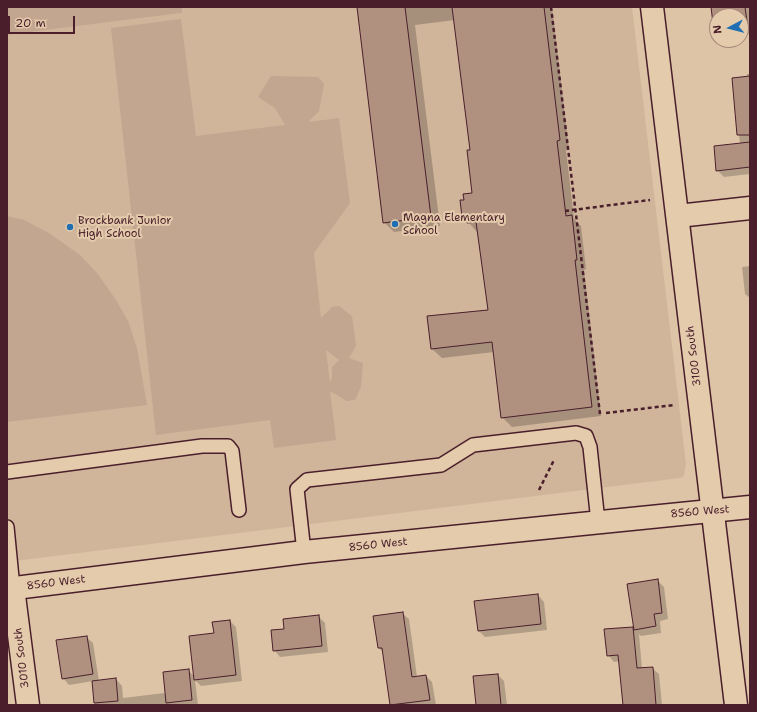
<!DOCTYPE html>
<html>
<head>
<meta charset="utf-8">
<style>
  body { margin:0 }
  #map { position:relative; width:757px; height:712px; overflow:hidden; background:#dec4a7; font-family:"Shantell Sans",sans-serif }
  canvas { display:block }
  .frame { position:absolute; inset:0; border:8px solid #4a1f2b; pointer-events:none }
  .north { position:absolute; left:709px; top:8px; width:40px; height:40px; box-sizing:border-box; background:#e4cbac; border:1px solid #a68678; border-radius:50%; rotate:263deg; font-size:11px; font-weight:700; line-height:16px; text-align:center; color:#4a1f2b }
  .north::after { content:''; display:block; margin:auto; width:14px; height:18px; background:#1f6fb2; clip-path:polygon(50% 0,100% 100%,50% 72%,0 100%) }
  .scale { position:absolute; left:8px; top:16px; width:67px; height:18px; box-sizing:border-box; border:2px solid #4a1f2b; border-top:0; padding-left:5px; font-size:12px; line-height:14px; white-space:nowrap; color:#4a1f2b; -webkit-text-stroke:3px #e4cbac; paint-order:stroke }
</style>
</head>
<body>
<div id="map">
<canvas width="757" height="712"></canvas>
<div class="frame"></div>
<div class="north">N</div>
<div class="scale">20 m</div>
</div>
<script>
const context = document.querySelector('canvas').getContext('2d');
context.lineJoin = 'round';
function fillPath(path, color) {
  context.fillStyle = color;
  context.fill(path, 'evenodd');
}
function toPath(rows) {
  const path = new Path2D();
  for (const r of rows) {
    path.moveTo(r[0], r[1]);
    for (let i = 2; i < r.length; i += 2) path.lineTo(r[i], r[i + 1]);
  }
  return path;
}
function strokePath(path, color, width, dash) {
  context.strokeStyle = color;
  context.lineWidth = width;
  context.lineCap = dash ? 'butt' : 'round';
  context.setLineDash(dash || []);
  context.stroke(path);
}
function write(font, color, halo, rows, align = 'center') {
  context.font = font + ' "Shantell Sans",sans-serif';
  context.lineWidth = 4;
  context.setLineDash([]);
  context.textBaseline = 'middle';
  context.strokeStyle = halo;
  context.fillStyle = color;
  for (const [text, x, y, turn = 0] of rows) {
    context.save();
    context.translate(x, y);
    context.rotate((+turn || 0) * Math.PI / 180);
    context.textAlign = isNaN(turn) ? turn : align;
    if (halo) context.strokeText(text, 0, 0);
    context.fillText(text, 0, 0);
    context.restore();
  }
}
fillPath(toPath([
  [182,7,632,7,686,464,684,476,680,478,7,562,7,35,182,13]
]), '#d0b59b');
fillPath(toPath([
  [7,7,182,7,182,13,7,35],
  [181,19,196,136,285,125,275,108,258,97,271,76,318,77,324,84,319,111,308,122,339,118,350,203,314,253,321,318,332,307,339,306,352,316,356,346,349,358,363,363,361,387,355,400,347,401,330,391,336,440,274,448,270,420,156,435,111,28],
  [326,350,339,360,332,367,332,378,330,383],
  [7,216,24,220,49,233,80,255,97,273,116,300,128,321,137,348,147,405,7,422]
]), '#c3a690');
fillPath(toPath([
  [358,7,552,7,569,150,566,150,574,219,581,226,586,269,584,270,601,416,512,427,502,417,494,352,442,358,432,349,489,310,477,232,463,216,465,200,473,194,471,151,455,20,415,25,440,226,394,232,384,222],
  [712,7,750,7,750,34,741,36,741,16,717,16,717,33],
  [747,74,750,74,750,174,724,177,717,170,740,144,733,79,747,78],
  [750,266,750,298,745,294,742,267],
  [657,580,664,587,668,619,660,621,661,633,641,636,639,634,642,669,652,668,659,674,662,705,624,705,620,661,614,662,608,655,633,628,635,630,628,585],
  [538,595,544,602,547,630,485,637,478,630],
  [402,613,409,619,417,677,426,676,432,682,436,705,391,705,384,653,379,648],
  [318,616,325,623,328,652,280,657,274,650,285,630],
  [230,621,236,627,242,681,201,686,195,680,198,705,95,705,93,681,69,685,63,678,86,637,93,643,99,681,116,679,122,686,123,698,164,693,166,695,188,670,194,676,215,634],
  [498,675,504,681,507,705,477,705]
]), '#0003');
const building = toPath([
  [357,7,405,7,431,217,383,223,357,7],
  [452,7,544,7,560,140,557,141,566,216,572,215,577,260,575,260,592,407,501,418,492,342,431,349,427,316,488,310,476,222,467,223,466,218,462,217,460,200,464,200,463,194,472,193,467,150,470,150,452,7],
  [711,7,745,7,748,28,741,29,741,16,717,16,717,32,714,32,711,7],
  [750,76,750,135,737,135,732,78,750,76],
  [750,142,750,167,716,171,714,146,750,142],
  [658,579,662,613,654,614,656,626,634,630,627,584,658,579],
  [538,594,541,624,478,631,474,601,538,594],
  [403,612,412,677,426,675,430,700,390,705,382,648,378,648,373,616,403,612],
  [319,615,322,646,273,651,271,630,284,629,283,619,319,615],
  [230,620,236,675,194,680,189,636,214,633,212,622,230,620],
  [633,627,637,668,653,667,656,705,623,705,618,655,607,656,604,629,633,627],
  [87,636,93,674,62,679,56,640,87,636],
  [189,669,192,700,166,703,163,672,189,669],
  [498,674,501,705,476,705,473,676,498,674],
  [116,678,118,701,94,703,92,681,116,678]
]);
fillPath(building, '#b09180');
strokePath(building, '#4a1f2b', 1);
const lane = toPath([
  [7,472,202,446,228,446,232,451,239,510],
  [7,527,13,588],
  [304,552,297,489,307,480,441,465,473,445,576,433,586,436,590,447,598,522]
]);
const street = toPath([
  [678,216,750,208],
  [13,588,28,705],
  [7,589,304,552,750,507]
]);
const secondary = toPath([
  [652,7,736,705]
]);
strokePath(lane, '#4a1f2b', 16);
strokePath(street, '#4a1f2b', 25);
strokePath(secondary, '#4a1f2b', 25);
strokePath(toPath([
  [551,7,600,414],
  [565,211,650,200],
  [606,413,674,405],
  [539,490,554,460]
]), '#4a1f2b', 2.5, [4, 3]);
strokePath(lane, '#e4cbac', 13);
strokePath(street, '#e4cbac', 22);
strokePath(secondary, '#e4cbac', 22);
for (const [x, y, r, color] of [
  [395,224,4,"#1f6fb2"],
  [70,227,4,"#1f6fb2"]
]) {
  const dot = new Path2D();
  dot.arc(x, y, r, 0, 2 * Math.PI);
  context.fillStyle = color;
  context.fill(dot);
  strokePath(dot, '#e4cbac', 1.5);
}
write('11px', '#4a1f2b', '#e4cbac', [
  ["Magna Elementary",403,218],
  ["School",403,231],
  ["Brockbank Junior",78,221],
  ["High School",78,234]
], 'left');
write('11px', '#4a1f2b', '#e4cbac', [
  ["3100 South",694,356,-97],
  ["8560 West",700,512,-5],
  ["8560 West",378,545,-6],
  ["8560 West",56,583,-7],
  ["3010 South",22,658,-97]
]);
</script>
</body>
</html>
